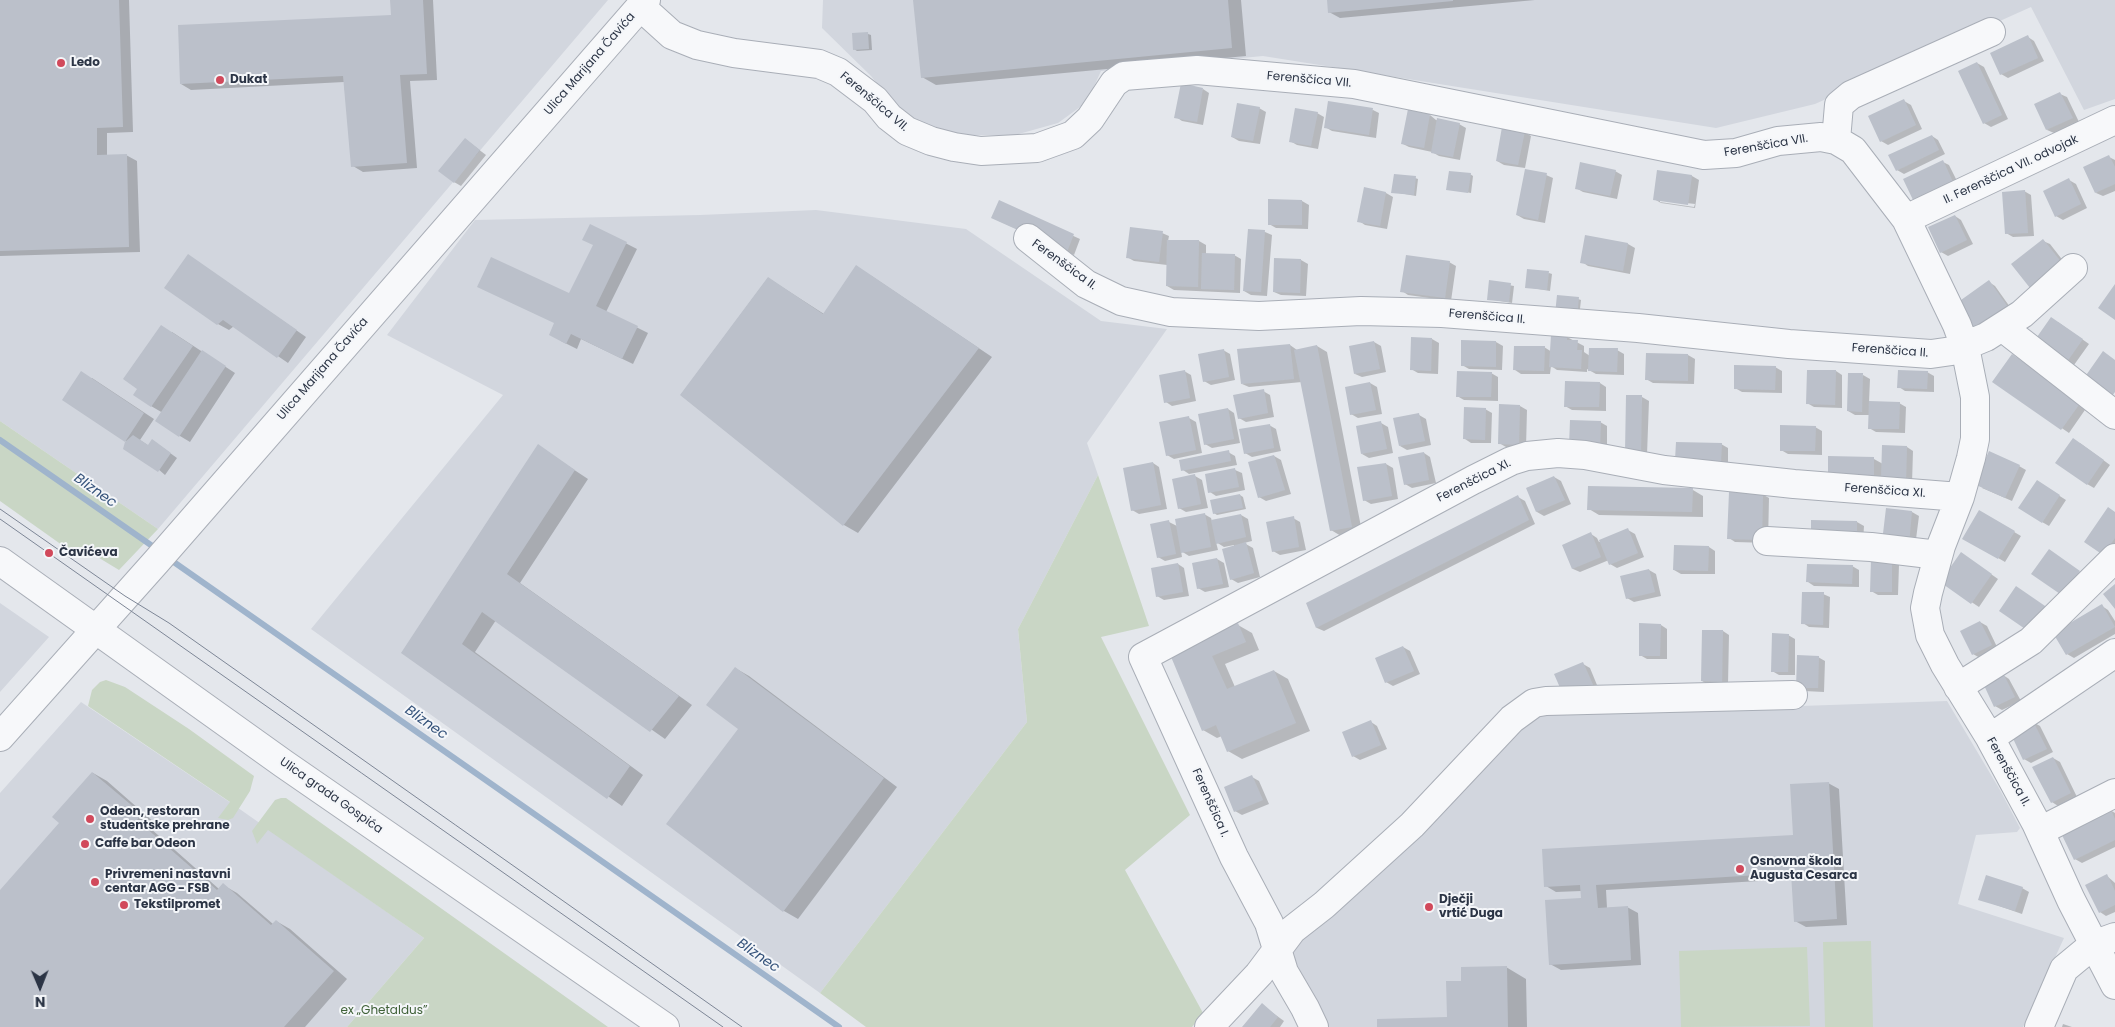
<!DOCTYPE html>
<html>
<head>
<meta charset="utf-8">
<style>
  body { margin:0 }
  #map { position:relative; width:2115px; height:1027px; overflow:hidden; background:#e4e7ec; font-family:Poppins,sans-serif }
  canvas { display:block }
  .north { position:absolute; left:15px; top:962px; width:50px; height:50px; -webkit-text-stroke:4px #f4f6f9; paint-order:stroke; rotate:179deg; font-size:14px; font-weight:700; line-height:20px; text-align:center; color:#2b3445 }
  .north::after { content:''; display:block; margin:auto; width:18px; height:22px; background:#2b3445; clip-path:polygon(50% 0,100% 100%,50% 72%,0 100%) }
</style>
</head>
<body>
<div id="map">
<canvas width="2115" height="1027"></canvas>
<div class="north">N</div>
</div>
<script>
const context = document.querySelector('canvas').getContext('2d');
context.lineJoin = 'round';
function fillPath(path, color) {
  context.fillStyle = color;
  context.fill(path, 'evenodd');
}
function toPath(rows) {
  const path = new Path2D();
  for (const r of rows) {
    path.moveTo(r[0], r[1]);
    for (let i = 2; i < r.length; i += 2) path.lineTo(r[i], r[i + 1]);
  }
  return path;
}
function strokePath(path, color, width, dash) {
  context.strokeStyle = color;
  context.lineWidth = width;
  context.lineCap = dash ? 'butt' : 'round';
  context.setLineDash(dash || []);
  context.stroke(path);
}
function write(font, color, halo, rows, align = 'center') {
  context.font = font + ' Poppins,sans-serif';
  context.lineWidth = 4;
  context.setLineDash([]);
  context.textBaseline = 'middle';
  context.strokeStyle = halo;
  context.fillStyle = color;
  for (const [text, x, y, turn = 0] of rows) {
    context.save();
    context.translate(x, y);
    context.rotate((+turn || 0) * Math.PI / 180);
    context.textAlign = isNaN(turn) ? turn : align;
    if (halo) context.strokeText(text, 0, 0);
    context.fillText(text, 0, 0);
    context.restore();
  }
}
fillPath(toPath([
  [0,0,608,0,158,529,0,421],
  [823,0,2115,0,2115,99,2084,110,2031,7,1815,104,1716,128,1263,56,1101,71,1087,102,1058,123,1015,135,952,135,906,120,871,76,822,28],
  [816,210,966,229,1101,321,1167,329,1087,443,1098,475,1018,629,1027,722,820,993,311,629,503,395,387,335,475,220,700,215],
  [0,603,49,637,0,692],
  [1947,701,2000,790,2020,828,2017,832,1976,835,1958,904,2064,938,2023,1027,1327,1027,1295,960,1293,945,1436,815,1537,715],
  [81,702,231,803,424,938,347,1027,0,1027,0,793]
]), '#d2d6de');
fillPath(toPath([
  [0,421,158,529,119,570,81,547,76,555,0,501],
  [1098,475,1149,626,1101,637,1190,815,1125,870,1203,1013,1192,1027,866,1027,820,993,1027,722,1018,629],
  [106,680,125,687,189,729,254,776,250,791,233,818,228,820,218,818,230,802,88,706,92,690,100,682],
  [281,798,286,798,608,1027,347,1027,424,938,268,830,257,844,252,831,275,800],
  [1871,941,1873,1027,1825,1027,1823,942],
  [1807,947,1810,1026,1681,1027,1679,951]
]), '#c9d6c5');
fillPath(toPath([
  [0,0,129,0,133,132,107,133,107,156,126,155,137,161,140,252,0,256],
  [391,0,433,0,437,80,410,81,417,168,363,172,353,166,344,82,191,90,181,84,392,16],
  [914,0,1241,0,1246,56,936,85,922,77],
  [1328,0,1535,0,1340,18,1329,12],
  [853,34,868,34,871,35,872,50,857,51,854,49],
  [2028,37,2034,41,2044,61,2008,78,2001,74],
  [1977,63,1984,67,2008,119,1991,127,1984,123],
  [1203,89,1209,93,1203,125,1182,121,1176,117],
  [2060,94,2067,97,2079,122,2054,133,2047,130],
  [1904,101,1911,105,1922,129,1888,145,1881,141],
  [1259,108,1266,112,1260,144,1239,141,1232,137],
  [1373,110,1379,113,1376,138,1332,131,1325,127],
  [1317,113,1324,117,1318,149,1297,145,1290,141],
  [1430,115,1436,120,1459,124,1466,128,1460,160,1439,156,1432,152,1409,147,1403,144],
  [1524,132,1531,136,1525,168,1504,165,1497,161],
  [1932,136,1938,140,1945,154,1904,174,1897,170],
  [465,139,486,155,461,186,454,182],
  [2109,157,2115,160,2115,191,2103,196,2096,193],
  [1943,162,1949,165,1959,185,1921,203,1914,199],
  [1615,171,1622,175,1617,199,1583,192,1576,188],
  [1658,172,1692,176,1699,180,1695,208,1661,203,1654,199],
  [1660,200,1695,204,1694,207,1660,202],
  [1470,174,1473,176,1471,193,1448,189],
  [1546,175,1553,178,1545,223,1524,219,1517,215],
  [1415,178,1418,179,1416,196,1393,192],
  [2069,180,2076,184,2087,208,2063,220,2056,216],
  [1365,189,1386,193,1393,197,1387,229,1365,225,1359,221],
  [2024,191,2031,195,2034,236,2013,237,2006,233],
  [1302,201,1309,205,1308,229,1276,228,1269,224],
  [999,202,1080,239,1074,255,999,221],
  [1955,216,1961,220,1973,244,1948,256,1941,252],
  [590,225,637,249,606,312,648,333,633,364,581,339,577,349,561,341,570,295,594,245],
  [1249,231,1265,232,1272,235,1267,296,1251,295,1244,291],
  [1162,233,1169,236,1168,241,1199,241,1206,245,1206,255,1234,255,1241,259,1240,293,1174,290,1167,286,1167,265,1134,261,1127,257],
  [1586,237,1628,244,1635,248,1630,274,1588,266,1582,262],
  [2043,241,2050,244,2068,267,2037,291,2030,287],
  [1301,260,1308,264,1306,296,1281,295,1274,292],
  [198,262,306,337,288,363,234,326,229,330,218,324],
  [1449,262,1456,266,1451,301,1408,295,1402,291],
  [1549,273,1552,274,1550,291,1526,287],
  [870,275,992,357,858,533,844,525,681,395,768,278,824,314],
  [1491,282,1514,286,1512,303,1488,299],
  [1989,282,1995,286,2015,314,1976,334],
  [1578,299,1581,300,1579,317,1559,315],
  [2058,322,2089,344,2069,372],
  [172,332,235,373,190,442,180,436,163,413,151,406],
  [1567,337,1584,346,1584,352,1590,356,1617,350,1624,354,1624,375,1596,374,1587,369,1587,372,1557,370,1551,366,1550,374,1521,374,1515,370,1544,347,1552,352],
  [1432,339,1439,343,1438,374,1418,373,1411,369],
  [1374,342,1381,346,1386,372,1362,377,1355,374],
  [1462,342,1496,342,1503,346,1502,370,1469,369,1462,365],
  [1290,345,1297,350,1317,346,1327,352,1362,532,1341,536,1331,530,1302,382,1249,387,1242,384],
  [1223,350,1230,354,1235,380,1211,385,1204,381],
  [1688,355,1695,359,1694,384,1653,383,1646,379],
  [2019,360,2087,407,2069,433,1994,382],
  [1775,367,1782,371,1782,393,1742,392,1735,388],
  [1184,371,1191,375,1196,401,1172,406,1166,402],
  [1836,371,1842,375,1842,408,1814,407,1807,403],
  [1927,372,1934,376,1934,392,1905,391,1899,387],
  [1491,373,1498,377,1498,401,1464,400,1457,396],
  [1863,375,1870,379,1869,403,1899,403,1906,407,1905,433,1876,432,1869,428,1870,415,1855,415,1848,411],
  [92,378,154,419,140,440,149,446,159,445,177,458,165,475,126,441,64,399],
  [1370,383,1377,387,1382,414,1358,418,1351,414],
  [1600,383,1606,387,1606,411,1572,410,1565,406],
  [1263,391,1270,395,1274,417,1246,422,1239,418],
  [1642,397,1649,401,1647,455,1633,455],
  [1520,406,1527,410,1526,448,1506,447,1499,443],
  [1228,409,1234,413,1240,443,1212,448,1205,444],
  [1485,409,1492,413,1491,443,1471,443,1465,439],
  [1419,415,1426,419,1431,445,1407,450,1400,446],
  [1189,418,1196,422,1202,453,1174,459,1167,455],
  [1600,422,1607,426,1607,450,1578,449],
  [1381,423,1388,427,1393,453,1369,458,1362,454],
  [1269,425,1276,429,1281,451,1252,457,1245,453],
  [1815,427,1822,431,1822,455,1788,454,1781,450],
  [2080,443,2110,465,2094,488,2087,484],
  [1721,444,1728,448,1728,465,1676,459],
  [538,446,588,479,520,583,692,705,665,739,496,620,475,652,643,775,622,806,403,653],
  [1907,447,1913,451,1912,484,1836,477,1830,457,1874,459,1883,464],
  [1228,452,1235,456,1237,465,1189,474,1183,470],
  [1424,453,1430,457,1436,483,1412,488,1405,484],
  [1274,456,1281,460,1291,494,1266,501,1259,497],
  [1153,463,1159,467,1167,509,1139,514,1132,510],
  [1386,464,1393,468,1398,499,1371,504,1364,500,1359,468],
  [2019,466,2026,470,2012,501,1982,488],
  [1235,470,1242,473,1245,490,1216,496,1210,492],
  [1195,476,1202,480,1208,508,1186,512,1179,508],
  [1554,477,1561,481,1571,504,1544,516,1537,512,1527,488],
  [2044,486,2066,500,2049,526,2042,522],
  [1693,490,1703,496,1703,517,1599,515,1589,509],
  [1762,494,1769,498,1768,543,1735,542,1729,538],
  [1240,495,1243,497,1246,509,1217,515,1214,513],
  [1518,497,1525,501,1535,524,1324,631,1317,628,1307,604],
  [1887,510,1912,512,1919,516,1915,547],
  [1980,512,2021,536,2005,562,1964,538],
  [2115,513,2115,551,2103,554],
  [1204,514,1211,518,1212,521,1241,515,1248,519,1252,541,1244,543,1253,548,1260,577,1238,583,1231,579,1234,545,1224,547,1216,542,1218,550,1189,556,1181,551,1182,557,1165,561,1158,557,1169,522,1177,526],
  [1293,518,1300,522,1306,550,1280,555,1273,551],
  [1857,522,1864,526,1863,543,1812,537],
  [1628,530,1635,534,1644,557,1617,568,1610,564,1609,560,1580,572,1573,569,1564,545,1591,534,1597,538,1599,542],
  [1709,547,1715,551,1715,574,1681,574,1674,570],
  [1968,558,1998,579,1979,607,1941,582],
  [1217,559,1224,563,1229,587,1205,592,1198,588],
  [1892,561,1899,565,1898,595,1878,595,1871,591],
  [1178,564,1184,568,1189,596,1164,600,1157,596],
  [1852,566,1859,570,1859,587,1814,586,1808,582],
  [1649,570,1656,574,1661,596,1634,602,1627,598],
  [1823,594,1830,597,1829,628,1809,627,1803,623],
  [2102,606,2108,610,2115,621,2115,634,2074,658,2067,654],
  [1980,622,1987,626,1998,649,1980,658,1973,654],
  [1238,625,1252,633,1259,650,1225,664,1235,687,1274,671,1288,679,1310,731,1242,759,1228,751,1222,736,1217,738,1203,730,1171,653],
  [1661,625,1667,629,1667,659,1647,659,1640,655],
  [1723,631,1729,635,1728,685,1709,685,1702,681],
  [1788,635,1795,639,1795,675,1779,675,1772,671],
  [1403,647,1410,651,1420,674,1393,686,1386,682],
  [1818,657,1825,661,1824,692,1804,691,1798,687],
  [1583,664,1590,668,1597,685,1569,697,1569,699,1598,687,1600,691,1573,702,1566,699,1556,675],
  [735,668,749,676,897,787,798,919,784,911,668,824,740,728],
  [2003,675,2009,679,2021,701,2002,710,1995,706,1984,684],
  [1371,722,1377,726,1387,749,1360,760,1353,756],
  [2033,722,2040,726,2053,752,2031,763,2024,759],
  [2053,758,2060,762,2077,797,2058,806,2052,802],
  [93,773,107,781,155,823,150,828,219,889,223,885,237,893,273,924,276,921,290,929,347,979,305,1027,0,1027,0,892,61,823],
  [1252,777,1259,781,1269,804,1242,815,1235,811],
  [1828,783,1839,789,1847,925,1806,927,1795,921,1793,879,1606,890,1607,908,1627,907,1638,913,1641,965,1561,970,1550,964,1582,899,1581,891,1556,892,1546,886,1794,836],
  [2110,810,2115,813,2115,847,2082,863,2075,859],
  [2107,876,2115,883,2115,912,2106,916,2100,912],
  [2022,888,2029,892,2022,914,1979,899],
  [1506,967,1526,979,1527,1027,1378,1027,1448,1018],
  [1262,1005,1284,1021,1280,1027,1243,1027],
  [2063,1024,2072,1027,2062,1027]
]), '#0003');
strokePath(toPath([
  [0,440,158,550],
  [168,558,839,1027]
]), '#9fb4cc', 6);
fillPath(toPath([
  [0,0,119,0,123,127,97,128,97,155,127,154,129,247,0,251],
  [390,0,423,0,427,74,400,75,407,163,351,167,343,76,180,84,178,25,391,15],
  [913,0,1228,0,1232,48,921,78],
  [1327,0,1453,0,1453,1,1328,13],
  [868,32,869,49,853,50,852,33],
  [2028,35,2038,58,2000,75,1990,53],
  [1977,62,2002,115,1983,124,1958,71],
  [1181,83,1203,88,1197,122,1174,118],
  [2060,92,2073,118,2046,130,2034,104],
  [1904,99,1916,125,1880,142,1868,116],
  [1328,101,1373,108,1369,135,1324,128],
  [1237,103,1260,107,1253,141,1231,137],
  [1295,108,1318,112,1311,146,1289,142],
  [1408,109,1430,114,1424,148,1401,144],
  [1437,118,1460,123,1453,157,1431,153],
  [1502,127,1525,131,1518,165,1496,161],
  [1932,135,1939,150,1896,171,1888,155],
  [465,138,480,150,454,183,438,171],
  [2109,155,2115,167,2115,184,2095,193,2083,167],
  [1943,160,1953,182,1913,200,1903,179],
  [1580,162,1616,170,1610,196,1575,189],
  [1525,169,1547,173,1538,220,1516,215],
  [1657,170,1692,175,1688,205,1653,200],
  [1449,171,1471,173,1468,193,1446,190],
  [1394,174,1416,176,1414,195,1391,193],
  [2069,178,2081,204,2055,217,2043,191],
  [1364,187,1386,192,1380,226,1357,222],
  [2025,190,2028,233,2005,234,2002,192],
  [1268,199,1302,200,1302,225,1268,225],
  [999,200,1074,234,1067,252,991,218],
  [1955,215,1967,240,1940,253,1928,227],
  [590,224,627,242,596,306,638,326,622,359,571,334,566,344,549,335,554,323,477,287,491,257,569,293,593,245,582,240],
  [1130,227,1163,231,1159,262,1126,258],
  [1248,229,1265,230,1261,292,1243,291],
  [1585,235,1628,243,1623,271,1580,263],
  [2043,239,2062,263,2030,288,2011,264],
  [1167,240,1199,240,1198,287,1166,286],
  [1202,253,1235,254,1234,290,1201,289],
  [188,254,297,330,277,358,223,320,217,325,164,288],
  [1406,255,1450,261,1445,298,1400,292],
  [1274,258,1301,259,1300,293,1273,292],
  [856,265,979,348,843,526,680,395,768,277,823,314],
  [1527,269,1549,271,1547,290,1525,288],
  [1489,280,1511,283,1509,302,1487,300],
  [1989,280,2010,310,1975,334,1954,305],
  [2115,284,2115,320,2098,308],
  [1557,295,1579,297,1577,317,1555,314],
  [2051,317,2083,339,2062,369,2030,347],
  [161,325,193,346,151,407,133,395,137,389,123,379],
  [1551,335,1567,336,1567,340,1578,340,1577,350,1582,350,1581,369,1549,367],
  [1411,337,1432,338,1431,371,1410,370],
  [1461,340,1496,341,1496,367,1461,366],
  [1374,341,1380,369,1354,374,1349,346],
  [1290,344,1294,379,1241,384,1237,349],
  [1317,345,1352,527,1330,531,1294,350],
  [1514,346,1545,346,1544,371,1513,370],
  [1589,348,1618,348,1617,372,1588,371],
  [1224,349,1229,377,1203,382,1198,354],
  [202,350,226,366,179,437,155,421],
  [2103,351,2115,360,2115,392,2109,400,2082,381],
  [1646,353,1688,354,1688,381,1645,380],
  [2012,354,2081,402,2061,430,1992,382],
  [1734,365,1776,366,1775,390,1734,389],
  [1185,370,1190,398,1164,403,1159,375],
  [1807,370,1836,370,1835,405,1806,404],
  [1898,370,1928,371,1927,389,1897,388],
  [81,371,144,413,125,442,62,400],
  [1457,371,1492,372,1491,397,1456,397],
  [1848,373,1863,373,1862,412,1847,411],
  [1565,381,1600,382,1599,407,1564,407],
  [1370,382,1376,410,1350,415,1345,387],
  [1264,389,1268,413,1238,419,1233,395],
  [1626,395,1642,395,1641,452,1625,452],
  [1869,401,1900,402,1899,429,1868,429],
  [1499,404,1520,405,1519,445,1498,444],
  [1464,407,1486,408,1485,440,1463,439],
  [1228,408,1234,439,1204,445,1198,414],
  [1419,413,1425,441,1399,446,1393,418],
  [1189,416,1196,450,1166,456,1159,422],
  [1570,420,1601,421,1600,446,1569,446],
  [1381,421,1387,449,1361,454,1356,426],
  [1270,424,1274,448,1244,454,1239,429],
  [1780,425,1816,426,1815,451,1780,451],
  [133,435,148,445,152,439,171,453,158,472,123,449,125,442],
  [2073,438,2104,460,2087,485,2055,463],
  [1676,442,1722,443,1721,461,1675,460],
  [538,444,575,470,507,574,679,696,650,732,482,612,462,644,630,766,607,799,401,653],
  [1882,445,1907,446,1906,481,1881,480],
  [1229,450,1231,461,1181,471,1179,460],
  [1989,451,2020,465,2005,498,1974,484],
  [1424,452,1429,480,1404,485,1398,457],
  [1274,455,1285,490,1258,498,1248,462],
  [1828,456,1874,457,1874,476,1828,474],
  [1153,462,1161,505,1131,511,1123,468],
  [1386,463,1392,496,1363,501,1357,467],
  [1235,468,1239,487,1208,493,1205,474],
  [1195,474,1201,504,1178,509,1172,479],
  [1554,476,1565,500,1536,512,1526,488],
  [2037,480,2060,495,2042,523,2018,508],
  [1588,486,1693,488,1692,512,1587,510],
  [1729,492,1763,493,1762,540,1727,539],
  [1240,494,1243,508,1213,514,1210,500],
  [1518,495,1529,520,1316,628,1306,603],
  [2108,507,2115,512,2115,538,2103,555,2084,542],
  [1886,508,1912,511,1909,544,1882,542],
  [1979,510,2015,531,1998,559,1962,539],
  [1205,513,1211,547,1181,553,1175,519],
  [1241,514,1246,537,1216,544,1211,520],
  [1294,516,1299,547,1272,552,1266,522],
  [1169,520,1176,554,1157,558,1150,524],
  [1811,520,1857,521,1857,539,1811,538],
  [1628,528,1638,553,1609,565,1599,540],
  [1591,532,1601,557,1572,569,1562,545],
  [1246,542,1254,573,1230,580,1222,549],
  [1674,545,1709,546,1708,571,1673,570],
  [2049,549,2080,571,2063,596,2031,574],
  [1961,552,1992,574,1971,604,1940,582],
  [1217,558,1223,584,1197,589,1192,563],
  [1871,559,1892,560,1892,592,1870,592],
  [1178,563,1183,592,1156,597,1151,568],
  [1807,564,1853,565,1852,584,1806,582],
  [1649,569,1655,592,1626,599,1620,576],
  [2115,584,2115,609,2103,594],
  [2016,586,2048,608,2031,633,1999,611],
  [1802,592,1824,592,1823,625,1801,624],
  [2102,604,2115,627,2066,655,2053,633],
  [1980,621,1992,645,1972,655,1960,631],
  [1238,623,1246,642,1212,656,1227,689,1274,670,1296,723,1227,752,1216,725,1202,731,1169,652],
  [1639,623,1661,624,1660,656,1639,656],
  [1702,630,1723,630,1722,682,1701,681],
  [1772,633,1789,634,1788,672,1771,672],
  [1403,646,1414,671,1385,683,1375,658],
  [1797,655,1819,656,1818,688,1796,688],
  [1583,662,1594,687,1565,699,1554,674],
  [735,667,884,778,783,912,666,824,738,729,706,705],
  [2003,673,2015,697,1994,707,1983,683],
  [1371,720,1381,745,1352,757,1342,732],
  [2033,721,2047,749,2023,760,2010,732],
  [2053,757,2071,793,2051,803,2032,767],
  [92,772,142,814,137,820,217,890,223,883,271,925,276,920,334,971,284,1027,0,1027,0,890,59,823,52,817],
  [1252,775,1263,800,1234,812,1224,787],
  [1829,782,1837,919,1794,922,1791,873,1596,885,1598,908,1628,906,1631,960,1549,965,1545,900,1581,898,1580,885,1544,887,1542,849,1793,835,1790,784],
  [2110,808,2115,819,2115,840,2074,860,2061,833],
  [2107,874,2115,891,2115,905,2099,913,2085,885],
  [1986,875,2023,887,2015,911,1978,900],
  [1507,966,1508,1027,1377,1027,1377,1019,1447,1017,1446,981,1461,981,1461,967],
  [1262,1003,1278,1017,1270,1027,1242,1027]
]), '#bbc0ca');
const minor = toPath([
  [641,7,672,35,697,45,734,53,819,64,838,72,875,100,889,117,907,131,931,141,954,147,981,151,1037,148,1073,135,1090,119,1114,83,1124,76,1197,70,1354,84,1704,155,1736,153,1778,141,1821,137,1836,140,1853,150,1906,219,1957,325,1965,347,1975,397,1975,439,1971,458,1960,497,1941,546,1928,593,1925,608,1930,635,1945,665,1990,738,2036,823,2071,900,2115,985],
  [1836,140,1839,105,1851,95,1991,32],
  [1906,219,2115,120],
  [1028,238,1086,284,1121,301,1171,312,1259,316,1361,311,1442,313,1638,328,1789,344,1931,354,1952,351,1986,337,2022,314,2073,268],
  [2002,327,2115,415],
  [1767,541,1871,547,1938,555],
  [0,561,284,764,665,1027],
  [1958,687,2031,641,2115,558],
  [0,737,156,562,646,0],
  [1990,738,2115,653],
  [2040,831,2115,793],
  [1209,1027,1259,974,1292,930,1324,905,1412,825,1512,719,1534,703,1546,701,1793,695],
  [1314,1027,1305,1008,1284,972,1269,923,1234,857,1143,657,1473,480,1511,461,1527,456,1558,453,1585,455,1664,470,1794,484,1960,497],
  [2039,1027,2064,969,2093,945,2115,937]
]);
strokePath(minor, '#a9aeb7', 30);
strokePath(minor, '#f7f8fa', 28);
strokePath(toPath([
  [0,509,125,596,169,623,742,1027],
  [0,519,723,1027]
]), '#7d8696', 1);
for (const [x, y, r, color] of [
  [61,63,5,"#d1495b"],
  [220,80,5,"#d1495b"],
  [49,553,5,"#d1495b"],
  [90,819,5,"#d1495b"],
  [85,844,5,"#d1495b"],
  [1740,869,5,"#d1495b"],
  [95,882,5,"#d1495b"],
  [124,905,5,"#d1495b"],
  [1429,907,5,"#d1495b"]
]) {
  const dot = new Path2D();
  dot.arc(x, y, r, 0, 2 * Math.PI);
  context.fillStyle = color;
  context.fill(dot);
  strokePath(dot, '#f4f6f9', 2);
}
write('bold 12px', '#2b3445', '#f4f6f9', [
  ["Ledo",71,63],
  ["Dukat",230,80],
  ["Čavićeva",59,553],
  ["Odeon, restoran",100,812],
  ["studentske prehrane",100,826],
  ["Caffe bar Odeon",95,844],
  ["Osnovna škola",1750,862],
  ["Augusta Cesarca",1750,876],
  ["Privremeni nastavni",105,875],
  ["centar AGG - FSB",105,889],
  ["Dječji",1439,900],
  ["vrtić Duga",1439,914],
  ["Tekstilpromet",134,905]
], 'left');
write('12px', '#2b3445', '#f4f6f9', [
  ["Ulica Marijana Čavića",590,64,-49],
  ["Ferenščica VII.",1309,80,5],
  ["Ferenščica VII.",874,102,40],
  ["Ferenščica VII.",1766,146,-10],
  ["II. Ferenščica VII. odvojak",2011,170,-25],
  ["Ferenščica II.",1064,265,36],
  ["Ferenščica II.",1487,317,5],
  ["Ferenščica II.",1890,351,4],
  ["Ulica Marijana Čavića",323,369,-49],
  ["Ferenščica XI.",1474,481,-27],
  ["Ferenščica XI.",1885,491,4],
  ["Ferenščica II.",2008,772,61],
  ["Ulica grada Gospića",331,796,35],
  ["Ferenščica I.",1210,803,66]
]);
write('12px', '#3f6138', '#f4f6f9', [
  ["ex „Ghetaldus”",384,1011]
]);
write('italic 14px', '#34527a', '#f4f6f9', [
  ["Bliznec",95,491,35],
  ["Bliznec",426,723,35],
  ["Bliznec",758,956,35]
]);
</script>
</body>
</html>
